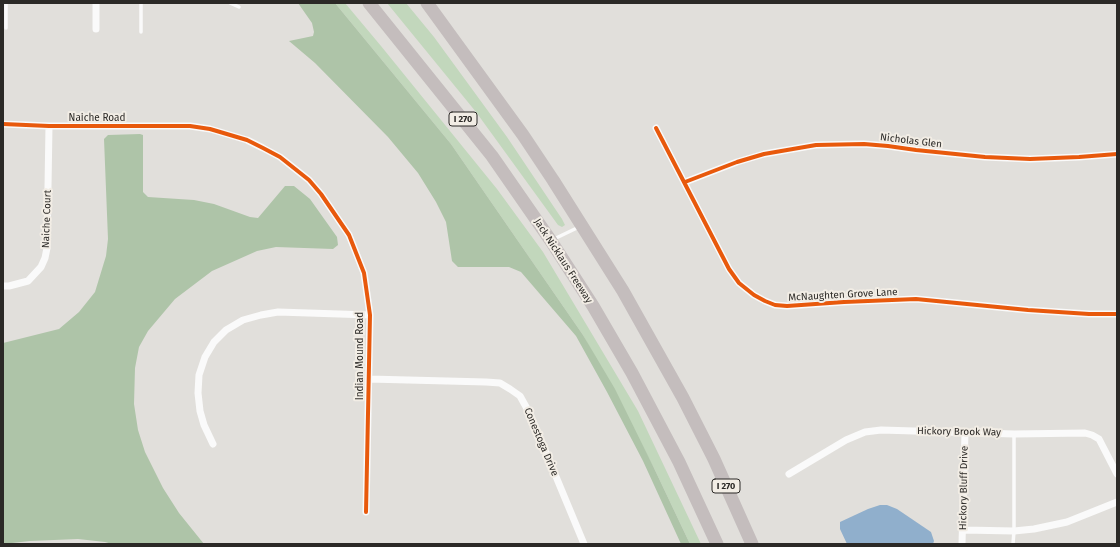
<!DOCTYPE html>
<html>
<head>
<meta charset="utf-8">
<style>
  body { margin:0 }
  #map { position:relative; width:1120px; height:547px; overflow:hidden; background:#e1dfdb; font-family:"Fira Sans",sans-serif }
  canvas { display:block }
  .frame { position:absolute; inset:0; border:4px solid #2b2926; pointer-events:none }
</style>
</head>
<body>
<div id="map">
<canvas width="1120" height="547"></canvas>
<div class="frame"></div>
</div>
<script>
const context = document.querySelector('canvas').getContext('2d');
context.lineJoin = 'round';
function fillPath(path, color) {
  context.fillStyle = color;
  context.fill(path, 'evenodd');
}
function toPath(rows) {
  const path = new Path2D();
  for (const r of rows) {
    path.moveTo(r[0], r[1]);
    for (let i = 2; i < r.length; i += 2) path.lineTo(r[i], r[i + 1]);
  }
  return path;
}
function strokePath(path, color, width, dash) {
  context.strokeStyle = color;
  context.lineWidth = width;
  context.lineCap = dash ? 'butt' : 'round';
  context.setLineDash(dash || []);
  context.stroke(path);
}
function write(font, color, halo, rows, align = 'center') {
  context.font = font + ' "Fira Sans",sans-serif';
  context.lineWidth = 4;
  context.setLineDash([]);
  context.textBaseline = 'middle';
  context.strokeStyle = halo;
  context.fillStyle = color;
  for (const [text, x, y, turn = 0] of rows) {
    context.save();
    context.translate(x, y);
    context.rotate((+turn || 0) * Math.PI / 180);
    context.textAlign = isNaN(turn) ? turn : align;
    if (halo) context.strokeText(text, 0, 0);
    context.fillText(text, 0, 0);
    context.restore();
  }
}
fillPath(toPath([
  [335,3,345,3,381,46,497,189,543,252,638,411,701,544,690,544,654,468,583,335,451,144],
  [387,3,406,3,434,37,507,137,562,219,565,225,562,227,558,225,476,112]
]), '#c2d7bc');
fillPath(toPath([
  [298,3,335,3,451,144,583,335,615,389,654,468,690,544,681,544,643,461,607,392,576,336,521,272,509,267,458,267,452,261,446,222,436,202,418,173,388,137,315,63,289,41,313,36,314,32,312,23],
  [140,134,143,135,143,192,148,197,194,200,214,204,250,217,258,218,285,186,294,186,310,199,337,237,338,245,333,249,276,247,257,251,212,271,175,299,148,331,139,347,135,368,134,404,138,430,145,452,163,488,179,513,204,544,112,544,105,542,78,539,30,541,3,544,3,343,59,329,79,312,95,292,106,256,108,239,104,139,108,135]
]), '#aec4a8');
fillPath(toPath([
  [880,505,887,505,897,509,931,532,934,541,933,544,847,544,840,529,840,522,868,509]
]), '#90afcc');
strokePath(toPath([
  [6,3,6,28],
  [141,3,141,32],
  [230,3,239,7],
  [554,239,579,227],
  [1013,544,1014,531,1014,434]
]), '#fafafa', 3.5);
strokePath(toPath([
  [96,29,96,3],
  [3,124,49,126,190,126,210,129,247,140,263,148,280,157,309,180,321,194,349,235,364,273,370,315,366,512],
  [656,128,729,269,739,283,754,295,765,301,775,305,787,306,844,302,916,299,1028,310,1089,314,1117,314],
  [685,182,737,162,764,154,816,145,864,144,888,146,916,150,985,157,1030,159,1079,157,1117,154],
  [3,286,9,286,28,281,41,267,45,258,47,248,49,126],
  [369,379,486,382,500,383,510,389,520,396,530,414,584,544],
  [213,444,204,425,200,411,198,393,199,375,205,357,214,342,226,330,243,320,261,315,278,312,370,315],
  [789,474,846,440,865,432,881,430,1014,434,1085,433,1092,435,1099,439,1117,474],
  [964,530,1014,531,1034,529,1067,522,1117,502],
  [962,544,965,432]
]), '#fafafa', 7);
strokePath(toPath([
  [369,3,492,156,551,241,593,306,632,373,679,462,717,544],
  [427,3,523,135,553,180,623,291,683,398,714,459,752,544]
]), '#c4bdbd', 13);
strokePath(toPath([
  [3,124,49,126,190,126,210,129,247,140,263,148,280,157,309,180,321,194,349,235,364,273,370,315,366,512],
  [656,128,729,269,739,283,754,295,765,301,775,305,787,306,844,302,916,299,1028,310,1089,314,1117,314],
  [685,182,737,162,764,154,816,145,864,144,888,146,916,150,985,157,1030,159,1079,157,1117,154]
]), '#e8590c', 4);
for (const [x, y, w] of [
  [463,119,28],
  [726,486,28]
]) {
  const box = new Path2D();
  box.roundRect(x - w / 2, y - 7, w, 14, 3);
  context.fillStyle = '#f2ede5';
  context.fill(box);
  strokePath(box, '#2b2926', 1);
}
write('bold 9px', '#2b2926', null, [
  ["I 270",463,119],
  ["I 270",726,486]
]);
write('10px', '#2b2926', '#f2ede5', [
  ["Naiche Road",97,118],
  ["Nicholas Glen",911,141,7],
  ["Naiche Court",47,219,-88],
  ["Jack Nicklaus Freeway",563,261,57],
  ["McNaughten Grove Lane",843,295,-3],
  ["Indian Mound Road",360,356,-90],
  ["Hickory Brook Way",959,432,1],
  ["Conestoga Drive",541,442,67],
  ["Hickory Bluff Drive",964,488,-89]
]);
</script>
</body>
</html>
